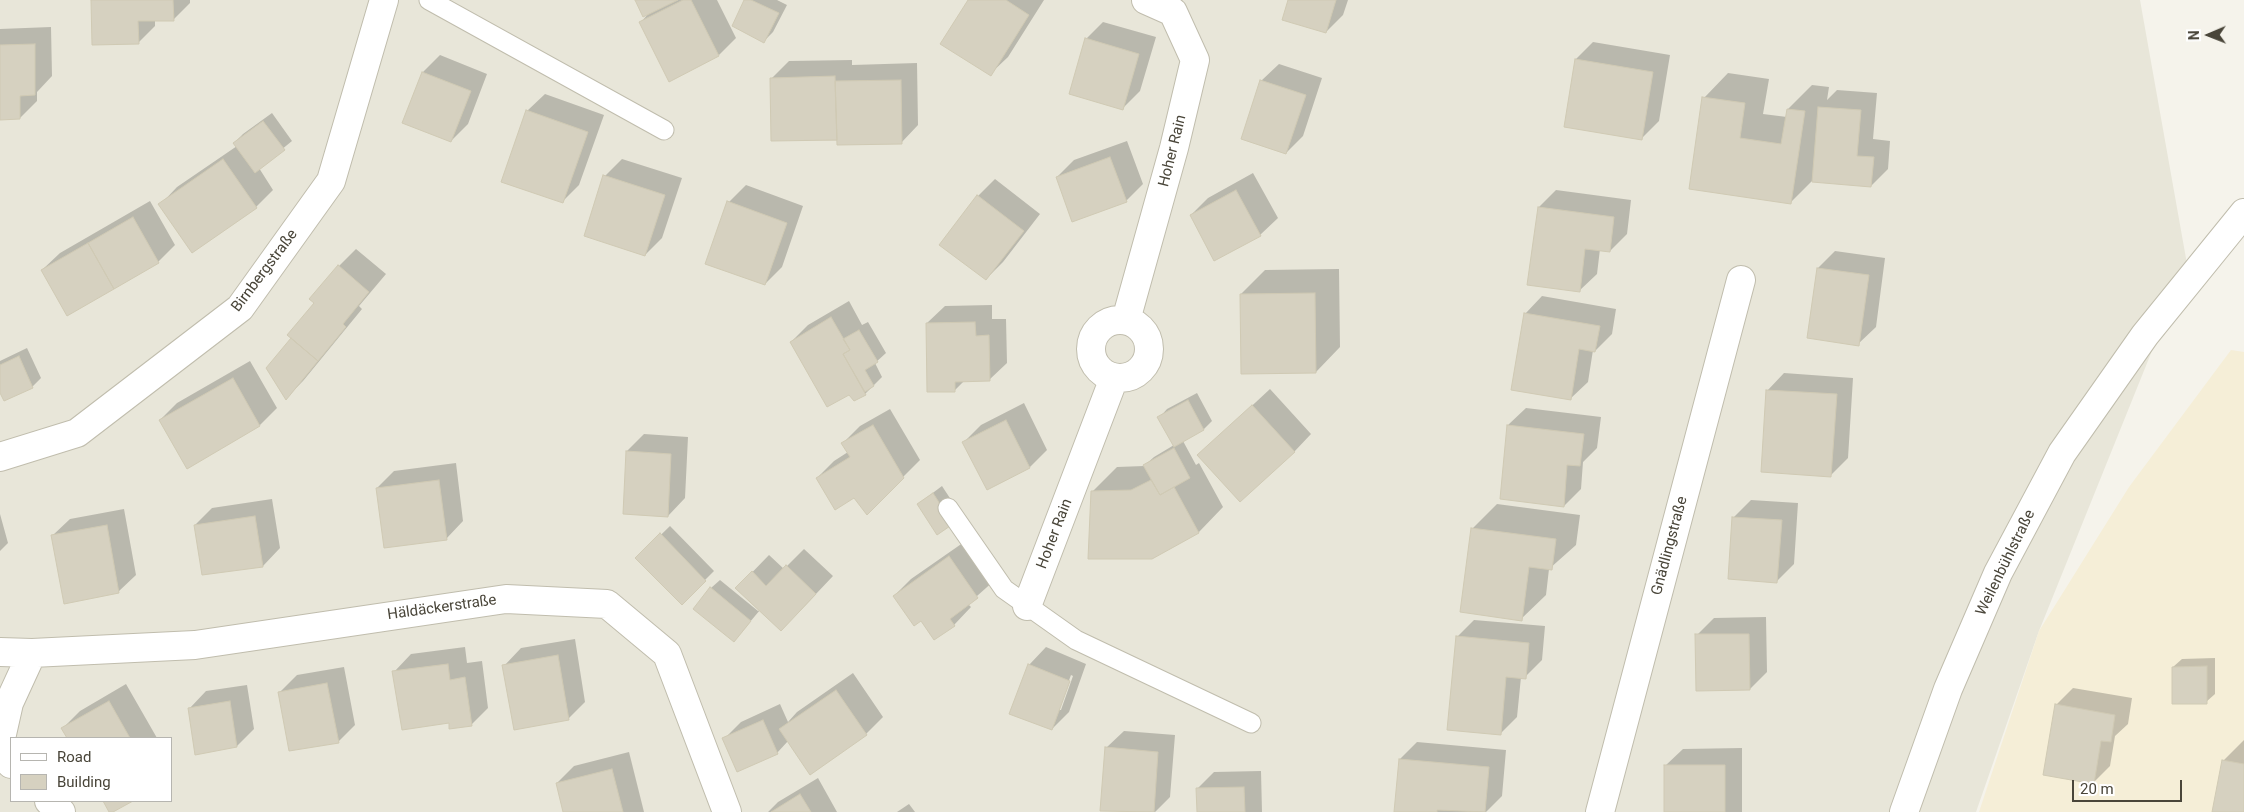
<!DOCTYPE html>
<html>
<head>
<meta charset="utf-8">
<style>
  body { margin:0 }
  #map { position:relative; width:2244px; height:812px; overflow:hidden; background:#f5f3eb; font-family:Roboto,sans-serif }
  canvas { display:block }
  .legend { position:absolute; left:10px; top:737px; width:162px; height:65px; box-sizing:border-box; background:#fff; border:1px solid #b6b5b0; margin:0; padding:6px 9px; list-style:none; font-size:15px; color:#494539 }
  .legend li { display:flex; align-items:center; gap:10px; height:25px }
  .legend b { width:25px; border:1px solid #b6b5b0 }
  .north { position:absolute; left:2184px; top:10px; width:50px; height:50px; -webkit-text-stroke:4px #fff; paint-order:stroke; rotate:269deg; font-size:14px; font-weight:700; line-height:20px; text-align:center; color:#494539 }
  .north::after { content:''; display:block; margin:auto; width:18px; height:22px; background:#494539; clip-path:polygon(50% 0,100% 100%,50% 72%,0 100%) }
  .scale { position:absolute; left:2072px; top:780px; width:110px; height:22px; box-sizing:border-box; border:2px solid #494539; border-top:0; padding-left:6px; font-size:15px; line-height:18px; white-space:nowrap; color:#494539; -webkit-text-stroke:4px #fff; paint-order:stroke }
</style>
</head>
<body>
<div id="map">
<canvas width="2244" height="812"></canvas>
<ul class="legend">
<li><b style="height:6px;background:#fff"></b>Road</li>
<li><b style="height:14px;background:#d6d1c0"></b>Building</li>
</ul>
<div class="north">N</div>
<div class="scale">20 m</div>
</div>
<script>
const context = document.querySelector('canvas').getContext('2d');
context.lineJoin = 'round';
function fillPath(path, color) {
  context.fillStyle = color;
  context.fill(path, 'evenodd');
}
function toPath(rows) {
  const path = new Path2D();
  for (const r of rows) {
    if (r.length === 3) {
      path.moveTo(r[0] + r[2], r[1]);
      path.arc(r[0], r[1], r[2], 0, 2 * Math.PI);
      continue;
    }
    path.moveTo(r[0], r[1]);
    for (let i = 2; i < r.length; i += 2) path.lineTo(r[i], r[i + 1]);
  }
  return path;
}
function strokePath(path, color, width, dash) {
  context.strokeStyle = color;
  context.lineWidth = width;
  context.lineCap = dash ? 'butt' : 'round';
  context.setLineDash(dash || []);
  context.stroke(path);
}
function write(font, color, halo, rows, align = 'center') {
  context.font = font + ' Roboto,sans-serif';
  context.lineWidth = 4.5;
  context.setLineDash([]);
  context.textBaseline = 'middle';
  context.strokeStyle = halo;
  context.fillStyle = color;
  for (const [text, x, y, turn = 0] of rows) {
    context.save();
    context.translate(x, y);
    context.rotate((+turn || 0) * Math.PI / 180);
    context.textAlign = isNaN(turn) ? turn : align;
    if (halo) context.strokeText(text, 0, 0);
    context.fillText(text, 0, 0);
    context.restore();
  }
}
fillPath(toPath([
  [0,0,2140,0,2187,264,2039,631,1976,812,0,812],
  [11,738,171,738,171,801,11,801]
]), '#e8e6d9');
fillPath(toPath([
  [2231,350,2244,352,2244,812,1979,812,2039,631,2129,487]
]), '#f5eed7');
fillPath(toPath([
  [93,0,190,0,190,3,173,20,155,20,155,26,138,43],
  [636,0,717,0,736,38,719,55,641,22,650,12],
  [746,0,777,0,787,5,773,32,764,41],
  [969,0,1044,0,1008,57,990,74],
  [1289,0,1348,0,1343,15,1326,32],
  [1103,22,1156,37,1140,91,1123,108,1086,39],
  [51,27,52,76,37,92,37,101,20,118,0,118,0,29],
  [1593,42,1670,55,1659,121,1642,138,1576,59],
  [440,55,487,74,468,124,451,141,423,72],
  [852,60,852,65,917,63,918,125,901,143,838,139,772,78,789,61],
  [1279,64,1322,78,1303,136,1286,153,1261,81],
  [1728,73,1769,79,1763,114,1787,117,1788,109,1812,85,1829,87,1827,100,1837,90,1877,93,1873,139,1890,141,1888,169,1871,186,1812,181,1791,202,1704,98],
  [545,94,604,115,579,185,562,202,527,111],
  [272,113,292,141,259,168,273,190,256,207,160,205,177,187,237,146,234,143,243,134],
  [1127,141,1143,184,1126,201,1057,177,1074,160],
  [622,159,682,178,662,238,645,255,605,176],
  [1253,173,1278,218,1260,235,1191,215,1208,198],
  [995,179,1040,214,1003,262,986,279,978,196],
  [746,185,803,206,782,267,765,284,729,202],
  [1556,190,1631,200,1627,234,1610,251,1600,249,1597,274,1579,291,1539,207],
  [150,201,175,245,158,262,42,270,60,253],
  [356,249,386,274,359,306,362,309,303,381,286,398,293,338,339,266],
  [1835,251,1885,258,1876,327,1858,344,1818,268],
  [1339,269,1340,347,1316,372,1241,294,1265,270],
  [1542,296,1616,309,1612,334,1595,351,1593,350,1588,382,1570,399,1525,314],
  [849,301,862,325,868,322,886,353,875,363,882,377,865,394,791,342,808,325],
  [992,305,992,319,1006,319,1007,363,989,380,965,380,954,391,927,323,945,306],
  [27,348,41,378,32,387,0,390,0,361],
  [250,361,277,408,260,425,187,467,160,420,177,403],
  [1784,373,1853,378,1848,458,1831,475,1767,391],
  [1270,389,1311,434,1294,452,1199,455],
  [1197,393,1212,421,1204,429,1183,441,1196,465,1199,463,1223,507,1199,532,1152,558,1092,492,1117,467,1144,466,1154,457,1174,445,1159,418,1167,409],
  [1024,403,1047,450,1030,467,987,489,964,442,981,425],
  [1526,408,1601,417,1597,448,1583,462,1581,489,1564,506,1508,425],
  [890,409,920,460,867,513,855,497,817,478,834,461,848,452,843,443,860,426],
  [644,434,688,437,685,498,668,516,627,451],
  [456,463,463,521,446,539,377,488,394,471],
  [942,486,961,515,918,504],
  [272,499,280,548,263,566,203,574,195,525,212,508],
  [1751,500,1798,503,1794,564,1777,581,1733,518],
  [1497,504,1580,515,1576,545,1549,569,1546,595,1521,619,1473,528],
  [124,509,136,575,118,592,52,536,70,519],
  [0,514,8,543,0,551],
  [670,526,714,571,682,603,637,558],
  [967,540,995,580,968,604,971,607,954,625,921,620,894,596,911,579],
  [804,549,833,576,798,613,760,610,734,641,711,588,720,580,758,611,760,610,737,588,769,555,784,569],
  [1766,617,1767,672,1750,689,1697,635,1714,618],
  [1474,620,1545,626,1542,660,1525,677,1521,677,1517,717,1500,734,1457,637],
  [575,639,585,702,568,719,504,666,521,648],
  [465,647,467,663,482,661,488,708,471,725,394,672,411,654],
  [1046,647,1086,664,1069,712,1052,729,1011,714,1029,665],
  [1071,675,1073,676,1061,710,1058,710],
  [2215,658,2215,694,2206,702,2173,667,2182,659],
  [344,667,355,725,338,742,280,692,297,675],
  [853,673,883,717,866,734,810,773,788,741,777,753,724,739,741,722,780,704,788,722,797,712],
  [126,684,157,738,69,738,63,728,80,711],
  [247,685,254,729,237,746,189,709,206,691],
  [2073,688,2132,698,2128,724,2115,736,2110,766,2093,783,2056,705],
  [1124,731,1175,735,1170,797,1155,812,1102,810,1106,748],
  [2244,740,2244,812,2213,812,2223,761],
  [1417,742,1506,750,1502,796,1486,812,1395,812,1400,759],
  [1742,748,1742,812,1665,812,1665,766,1683,749],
  [629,752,644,812,564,812,557,783,574,766],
  [1261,771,1262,812,1198,812,1197,789,1214,772],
  [818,778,837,812,768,812,778,802],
  [909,804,915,812,897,812]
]), '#0003');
const building = toPath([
  [91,0,173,0,174,21,138,21,139,44,92,45,91,0],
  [635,0,678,0,643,17,635,0],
  [683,0,691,0,719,56,669,82,639,22,683,0],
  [744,0,751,0,779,13,764,43,732,26,744,0],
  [968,0,1006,0,1029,15,991,76,940,44,968,0],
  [1288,0,1336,0,1326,33,1282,20,1288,0],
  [1085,38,1139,54,1123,110,1069,94,1085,38],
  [35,44,35,95,20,96,20,119,0,120,0,45,35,44],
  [1575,59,1653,72,1642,140,1564,127,1575,59],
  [422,72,471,91,451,142,402,123,422,72],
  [835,76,837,140,771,141,770,78,835,76],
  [901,80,902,144,837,145,835,81,901,80],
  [1260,80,1306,95,1286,154,1241,139,1260,80],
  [1702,97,1745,103,1740,138,1781,144,1787,109,1805,111,1791,204,1689,189,1702,97],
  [1818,107,1861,110,1857,156,1874,157,1871,187,1812,182,1818,107],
  [526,110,588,132,563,203,501,182,526,110],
  [263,121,285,150,255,173,233,143,263,121],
  [1110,157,1127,202,1072,222,1056,177,1110,157],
  [223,159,257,208,192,253,158,204,223,159],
  [603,175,665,195,645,256,584,236,603,175],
  [1236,190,1261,236,1214,261,1190,215,1236,190],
  [977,195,1024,231,986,280,939,245,977,195],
  [727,201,787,223,765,285,705,264,727,201],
  [1538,207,1614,217,1610,252,1585,249,1580,292,1527,285,1538,207],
  [133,217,159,263,114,289,88,243,133,217],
  [88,243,114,289,67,316,41,270,88,243],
  [338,265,369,292,343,324,346,327,318,361,287,335,314,303,309,299,338,265],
  [1817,268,1869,275,1859,346,1807,338,1817,268],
  [1315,293,1316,373,1241,374,1240,294,1315,293],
  [1524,313,1600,326,1595,352,1579,349,1571,400,1511,390,1524,313],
  [831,317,850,350,843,354,866,395,854,401,849,395,827,407,790,342,831,317],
  [975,322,976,336,989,335,990,381,955,382,955,392,927,392,926,323,975,322],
  [859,330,878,362,865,370,874,386,865,392,843,354,850,350,843,339,859,330],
  [291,338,318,361,286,400,266,368,291,338],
  [19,356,33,388,4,401,0,393,0,365,19,356],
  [233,378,260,426,187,469,159,420,233,378],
  [1766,390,1837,394,1831,477,1761,472,1766,390],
  [1188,400,1204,430,1174,447,1157,417,1188,400],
  [1252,405,1295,452,1240,502,1197,455,1252,405],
  [1006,420,1030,468,987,490,962,442,1006,420],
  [873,425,904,478,867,515,854,498,835,510,816,478,850,457,841,443,873,425],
  [1507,425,1584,434,1580,466,1567,465,1564,507,1500,499,1507,425],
  [1174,448,1190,478,1160,495,1143,465,1174,448],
  [626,451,671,454,668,517,623,514,626,451],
  [439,480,447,540,384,548,376,488,439,480],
  [1151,480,1160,495,1174,487,1199,533,1152,559,1088,559,1091,491,1131,490,1151,480],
  [933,493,953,524,937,535,917,504,933,493],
  [255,516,263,567,202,575,194,525,255,516],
  [1732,517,1782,520,1777,583,1728,579,1732,517],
  [107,525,119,593,64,604,51,535,107,525],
  [1471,528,1556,539,1552,570,1529,567,1522,621,1460,612,1471,528],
  [660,533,706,581,682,605,635,558,660,533],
  [949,556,978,598,950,619,955,626,934,640,921,621,914,626,893,596,949,556],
  [786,565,816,594,781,631,735,588,752,571,766,586,786,565],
  [710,587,751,621,734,642,693,609,710,587],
  [1695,634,1749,634,1750,690,1696,691,1695,634],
  [1456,636,1529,643,1526,679,1506,677,1501,735,1447,730,1456,636],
  [558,655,569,720,514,730,502,665,558,655],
  [448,664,450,680,465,677,472,726,449,729,449,723,402,730,392,671,448,664],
  [1028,664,1070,681,1052,730,1009,714,1028,664],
  [2207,666,2207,704,2172,704,2172,667,2207,666],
  [327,683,339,743,289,751,278,692,327,683],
  [836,690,867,735,810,775,779,729,836,690],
  [109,701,130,738,67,738,61,728,109,701],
  [230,701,237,747,195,755,188,708,230,701],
  [2055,704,2115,715,2111,742,2101,741,2094,784,2043,775,2055,704],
  [763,720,778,754,737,772,722,738,763,720],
  [1105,747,1158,752,1154,812,1100,811,1105,747],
  [1399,759,1489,767,1485,812,1437,810,1437,812,1394,812,1399,759],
  [2222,760,2244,764,2244,812,2212,812,2222,760],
  [1664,765,1725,765,1725,812,1664,812,1664,765],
  [612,769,623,812,563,812,556,783,612,769],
  [1244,787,1245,812,1197,812,1196,788,1244,787],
  [800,794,811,812,771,812,800,794],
  [103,801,133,801,113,812,109,812,103,801]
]);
fillPath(building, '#d6d1c0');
strokePath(building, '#d0cab4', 1);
const service = toPath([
  [429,0,664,130],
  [948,508,1004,589,1076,640,1251,723]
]);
const minor = toPath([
  [1120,349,29],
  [1126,320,1174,148,1195,60,1173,12,1146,0],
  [0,457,77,433,240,308,331,181,384,0],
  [1027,606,1114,378],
  [0,652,32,653],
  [0,743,9,703,32,653,195,645,506,599,607,604,667,654,727,812],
  [0,753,11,764],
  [49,801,61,812],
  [1600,812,1741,280]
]);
const tertiary = toPath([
  [1904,812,1948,689,1998,573,2062,453,2145,335,2244,213]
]);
strokePath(service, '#c0bdad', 21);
strokePath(minor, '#c0bdad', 30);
strokePath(tertiary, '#c0bdad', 30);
strokePath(service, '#fff', 19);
strokePath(minor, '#fff', 28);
strokePath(tertiary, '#fff', 28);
write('15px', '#494539', '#fff', [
  ["Hoher Rain",1173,151,-76],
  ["Birnbergstraße",265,271,-53],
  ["Hoher Rain",1055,534,-69],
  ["Gnädlingstraße",1670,546,-75],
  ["Weilenbühlstraße",2006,563,-64],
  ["Häldäckerstraße",442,608,-8]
]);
</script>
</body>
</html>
